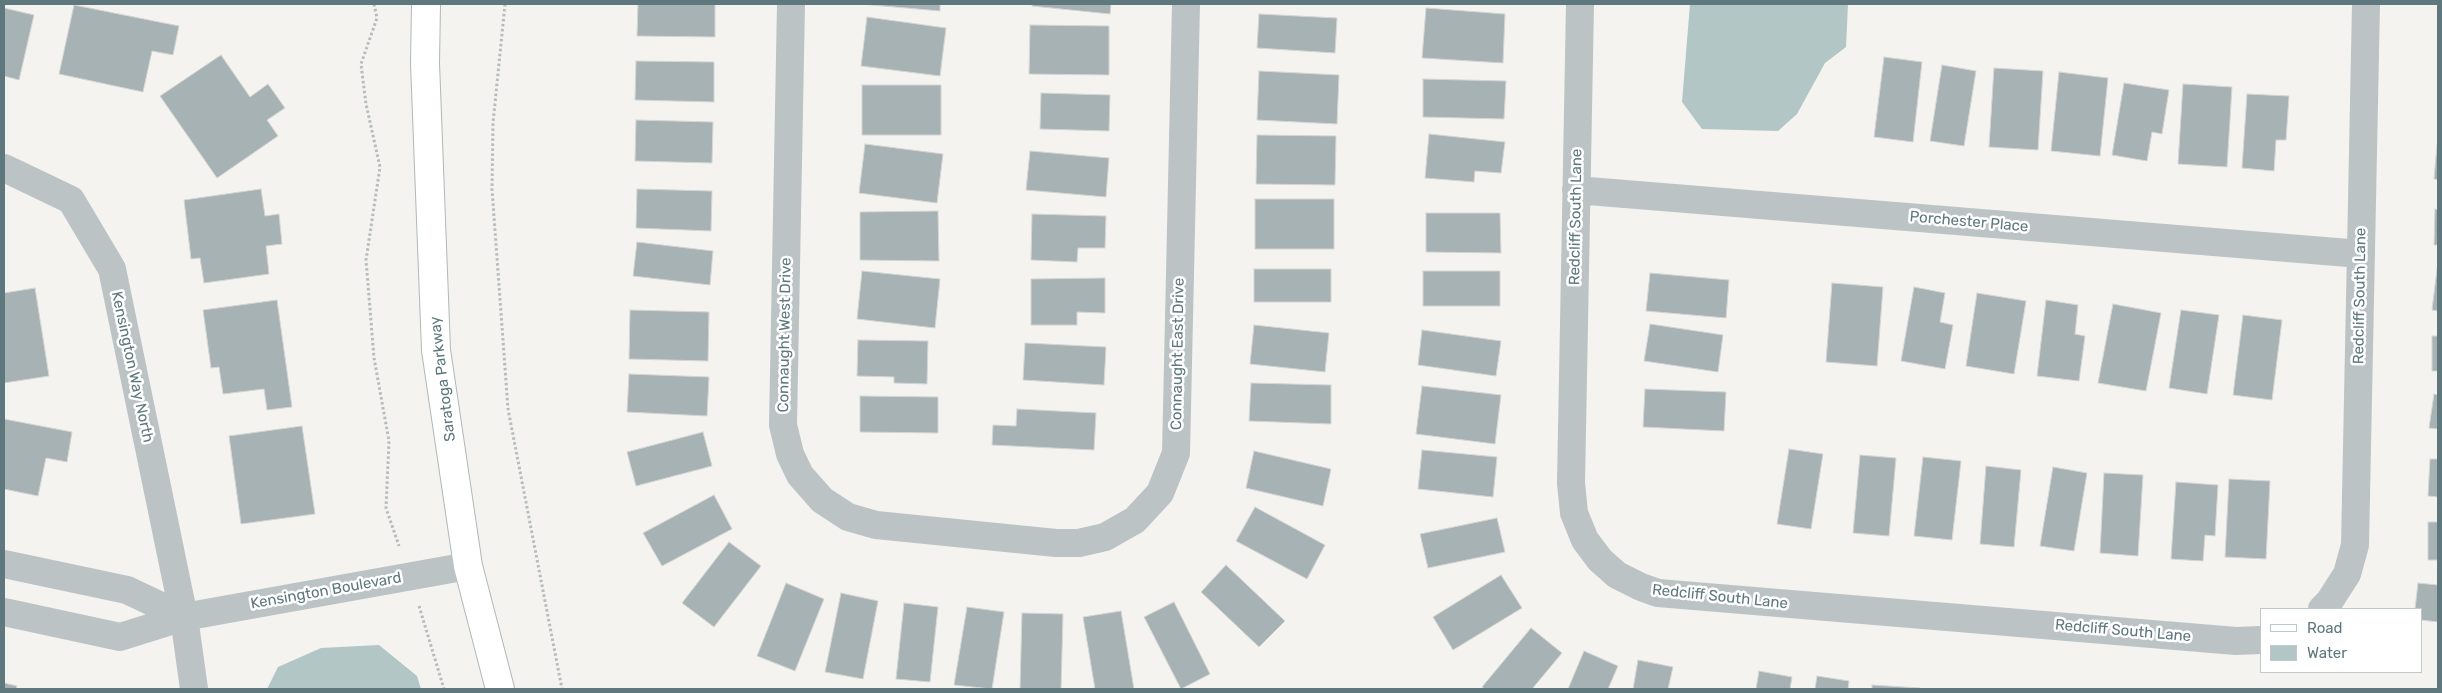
<!DOCTYPE html>
<html>
<head>
<meta charset="utf-8">
<style>
  body { margin:0 }
  #map { position:relative; width:2442px; height:693px; overflow:hidden; background:#f4f3f0; font-family:Rubik,sans-serif }
  canvas { display:block }
  .frame { position:absolute; inset:0; border:5px solid #5e787d; pointer-events:none }
  .legend { position:absolute; left:2260px; top:608px; width:162px; height:65px; box-sizing:border-box; background:#fff; border:1px solid #bfc9cb; margin:0; padding:6px 9px; list-style:none; font-size:15px; color:#5e787d }
  .legend li { display:flex; align-items:center; gap:10px; height:25px }
  .legend b { width:25px; border:1px solid #bfc9cb }
</style>
</head>
<body>
<div id="map">
<canvas width="2442" height="693"></canvas>
<div class="frame"></div>
<ul class="legend">
<li><b style="height:6px;background:#fff"></b>Road</li>
<li><b style="height:14px;background:#b2c6c6"></b>Water</li>
</ul>
</div>
<script>
const context = document.querySelector('canvas').getContext('2d');
context.lineJoin = 'round';
function fillPath(path, color) {
  context.fillStyle = color;
  context.fill(path, 'evenodd');
}
function toPath(rows) {
  const path = new Path2D();
  for (const r of rows) {
    path.moveTo(r[0], r[1]);
    for (let i = 2; i < r.length; i += 2) path.lineTo(r[i], r[i + 1]);
  }
  return path;
}
function strokePath(path, color, width, dash) {
  context.strokeStyle = color;
  context.lineWidth = width;
  context.lineCap = dash ? 'butt' : 'round';
  context.setLineDash(dash || []);
  context.stroke(path);
}
function write(font, color, halo, rows, align = 'center') {
  context.font = font + ' Rubik,sans-serif';
  context.lineWidth = 5;
  context.setLineDash([]);
  context.textBaseline = 'middle';
  context.strokeStyle = halo;
  context.fillStyle = color;
  for (const [text, x, y, turn = 0] of rows) {
    context.save();
    context.translate(x, y);
    context.rotate((+turn || 0) * Math.PI / 180);
    context.textAlign = isNaN(turn) ? turn : align;
    if (halo) context.strokeText(text, 0, 0);
    context.fillText(text, 0, 0);
    context.restore();
  }
}
fillPath(toPath([
  [1690,4,1848,4,1846,47,1825,63,1797,114,1778,131,1702,129,1682,102],
  [379,645,417,676,421,689,267,689,278,667,321,648]
]), '#b2c6c6');
const building = toPath([
  [638,4,715,4,715,37,637,36,638,4],
  [861,4,940,4,940,11,861,4],
  [1032,4,1111,4,1110,14,1032,6,1032,4],
  [74,5,179,26,173,55,152,51,143,92,59,74,74,5],
  [4,8,34,15,19,80,4,76,4,8],
  [1426,8,1505,14,1503,63,1422,58,1426,8],
  [1259,14,1337,18,1335,53,1257,48,1259,14],
  [867,17,946,28,940,76,861,66,867,17],
  [1030,25,1109,26,1109,75,1029,74,1030,25],
  [221,55,250,97,268,84,285,108,267,120,278,136,217,178,160,96,221,55],
  [1884,57,1922,62,1913,142,1874,137,1884,57],
  [636,61,714,62,714,102,635,100,636,61],
  [1942,65,1976,71,1964,146,1930,141,1942,65],
  [1994,68,2043,71,2038,150,1989,147,1994,68],
  [1259,71,1339,75,1337,124,1257,120,1259,71],
  [2059,72,2108,78,2100,156,2051,151,2059,72],
  [1423,79,1506,81,1504,119,1423,117,1423,79],
  [2124,83,2169,90,2162,134,2152,132,2147,161,2112,155,2124,83],
  [2183,84,2232,87,2227,167,2178,164,2183,84],
  [862,85,941,85,941,135,862,135,862,85],
  [1041,93,1110,95,1109,131,1040,129,1041,93],
  [2247,94,2289,96,2286,140,2276,140,2274,171,2242,168,2247,94],
  [636,120,713,122,712,163,635,161,636,120],
  [1429,134,1505,142,1501,173,1475,171,1474,182,1425,178,1429,134],
  [1257,135,1336,136,1335,185,1256,184,1257,135],
  [865,144,943,154,937,203,859,193,865,144],
  [2437,145,2438,145,2438,180,2434,179,2437,145],
  [1030,151,1109,158,1106,197,1026,190,1030,151],
  [261,189,265,216,279,214,282,244,266,246,269,274,204,283,200,258,191,259,184,200,261,189],
  [637,189,712,191,711,231,636,228,637,189],
  [1255,199,1334,199,1334,249,1255,249,1255,199],
  [2435,209,2438,210,2438,245,2434,245,2435,209],
  [938,211,939,261,860,260,860,212,938,211],
  [1426,213,1500,213,1501,253,1426,252,1426,213],
  [1032,214,1106,216,1105,248,1078,248,1077,262,1031,260,1032,214],
  [637,242,713,251,710,285,633,276,637,242],
  [2438,261,2438,311,2432,310,2438,261],
  [1254,269,1331,269,1331,302,1254,302,1254,269],
  [862,271,940,279,935,328,857,319,862,271],
  [1423,271,1500,271,1500,306,1423,306,1423,271],
  [1650,273,1729,280,1726,318,1646,311,1650,273],
  [1105,278,1105,313,1077,312,1077,325,1031,325,1031,279,1105,278],
  [1832,283,1883,287,1877,366,1826,362,1832,283],
  [1914,287,1945,293,1940,322,1953,325,1945,369,1901,361,1914,287],
  [35,288,49,376,4,383,4,293,35,288],
  [1977,293,2026,301,2014,374,1966,366,1977,293],
  [277,300,292,407,267,410,264,389,223,394,219,367,211,368,203,310,277,300],
  [2046,300,2078,305,2075,334,2085,336,2079,381,2037,376,2046,300],
  [2113,304,2161,313,2146,391,2098,383,2113,304],
  [630,310,709,312,708,361,629,359,630,310],
  [2181,310,2219,315,2207,394,2169,388,2181,310],
  [2243,315,2282,320,2272,400,2233,395,2243,315],
  [1650,324,1723,335,1718,372,1644,361,1650,324],
  [1254,325,1329,333,1325,372,1250,364,1254,325],
  [1422,330,1501,341,1496,376,1418,365,1422,330],
  [2432,336,2438,336,2438,371,2432,371,2432,336],
  [858,340,928,341,927,384,894,383,894,377,857,376,858,340],
  [1025,343,1106,347,1104,385,1023,380,1025,343],
  [629,374,709,377,707,416,627,412,629,374],
  [1251,383,1331,385,1331,424,1249,421,1251,383],
  [1422,386,1501,395,1495,444,1416,434,1422,386],
  [1645,389,1726,392,1724,431,1643,427,1645,389],
  [2434,394,2438,395,2438,429,2429,428,2434,394],
  [860,396,938,397,938,433,860,432,860,396],
  [1017,409,1096,413,1094,450,992,445,993,425,1016,426,1017,409],
  [4,419,72,432,67,462,46,458,38,496,4,489,4,419],
  [302,426,315,514,241,524,229,436,302,426],
  [703,432,712,466,636,486,627,452,703,432],
  [1789,449,1823,454,1811,529,1777,524,1789,449],
  [1422,450,1497,457,1493,497,1418,489,1422,450],
  [1254,451,1331,469,1323,506,1246,488,1254,451],
  [1860,455,1896,458,1889,536,1853,533,1860,455],
  [1923,457,1961,461,1952,540,1914,536,1923,457],
  [2430,459,2438,459,2438,497,2428,496,2430,459],
  [1986,466,2021,470,2014,547,1980,544,1986,466],
  [2053,467,2087,473,2074,551,2040,546,2053,467],
  [2104,473,2143,475,2138,556,2100,553,2104,473],
  [2229,479,2270,481,2266,559,2225,557,2229,479],
  [2176,482,2218,485,2215,536,2205,535,2203,561,2171,559,2176,482],
  [714,495,732,529,662,566,643,533,714,495],
  [1255,507,1325,545,1307,579,1236,541,1255,507],
  [1497,518,1505,552,1428,568,1420,534,1497,518],
  [2428,522,2438,522,2438,560,2428,560,2428,522],
  [729,542,761,566,714,627,682,603,729,542],
  [1226,565,1285,621,1259,647,1201,592,1226,565],
  [1501,575,1522,608,1453,650,1433,617,1501,575],
  [786,583,824,599,795,671,757,656,786,583],
  [2418,583,2438,585,2438,622,2421,620,2421,609,2415,609,2418,583],
  [841,593,878,601,863,679,825,672,841,593],
  [1174,602,1210,674,1181,689,1144,617,1174,602],
  [904,603,938,607,930,682,896,679,904,603],
  [967,607,1004,612,992,689,954,685,967,607],
  [1121,611,1134,689,1095,689,1083,617,1121,611],
  [1022,613,1063,614,1061,689,1020,689,1022,613],
  [1531,628,1562,653,1532,689,1485,689,1482,687,1531,628],
  [1584,651,1618,666,1608,689,1568,689,1584,651],
  [1638,660,1673,667,1668,689,1633,689,1638,660],
  [1759,671,1792,677,1790,689,1756,689,1759,671],
  [1817,676,1849,681,1848,689,1815,689,1817,676],
  [4,683,17,686,16,689,4,689,4,683],
  [1872,685,1920,688,1920,689,1872,689,1872,685]
]);
fillPath(building, '#a6b2b4');
strokePath(building, '#d5d5d3', 1);
const secondary = toPath([
  [426,4,425,63,436,350,468,566,500,689]
]);
strokePath(secondary, '#afb8ba', 30);
strokePath(toPath([
  [374,4,377,18,361,64,366,104,380,167,366,260,374,358,389,441,386,508,399,546],
  [505,4,493,123,492,189,508,409,562,689],
  [419,606,444,689]
]), '#b6bbbc', 3, [2.5, 2.5]);
strokePath(toPath([
  [791,4,783,425,790,454,800,475,822,500,848,517,876,525,1056,543,1079,543,1105,537,1135,520,1160,493,1176,453,1186,4],
  [1580,4,1571,483,1574,513,1585,540,1600,560,1617,575,1641,587,1658,593,2236,641,2261,640],
  [4,168,71,200,112,269,184,617,194,689],
  [1576,190,2361,254],
  [4,564,127,590,184,617],
  [2322,609,2329,602,2347,574,2355,545,2366,4],
  [4,612,120,637,184,617,468,566]
]), '#bcc3c5', 28);
strokePath(secondary, '#fff', 28);
write('15px', '#5e787d', '#fff', [
  ["Redcliff South Lane",1576,217,-89],
  ["Porchester Place",1969,222,5],
  ["Redcliff South Lane",2360,296,-89],
  ["Connaught West Drive",785,335,-89],
  ["Connaught East Drive",1178,354,-89],
  ["Kensington Way North",132,367,78],
  ["Saratoga Parkway",443,379,-97],
  ["Kensington Boulevard",326,591,-10],
  ["Redcliff South Lane",1720,597,6],
  ["Redcliff South Lane",2123,631,5]
]);
</script>
</body>
</html>
